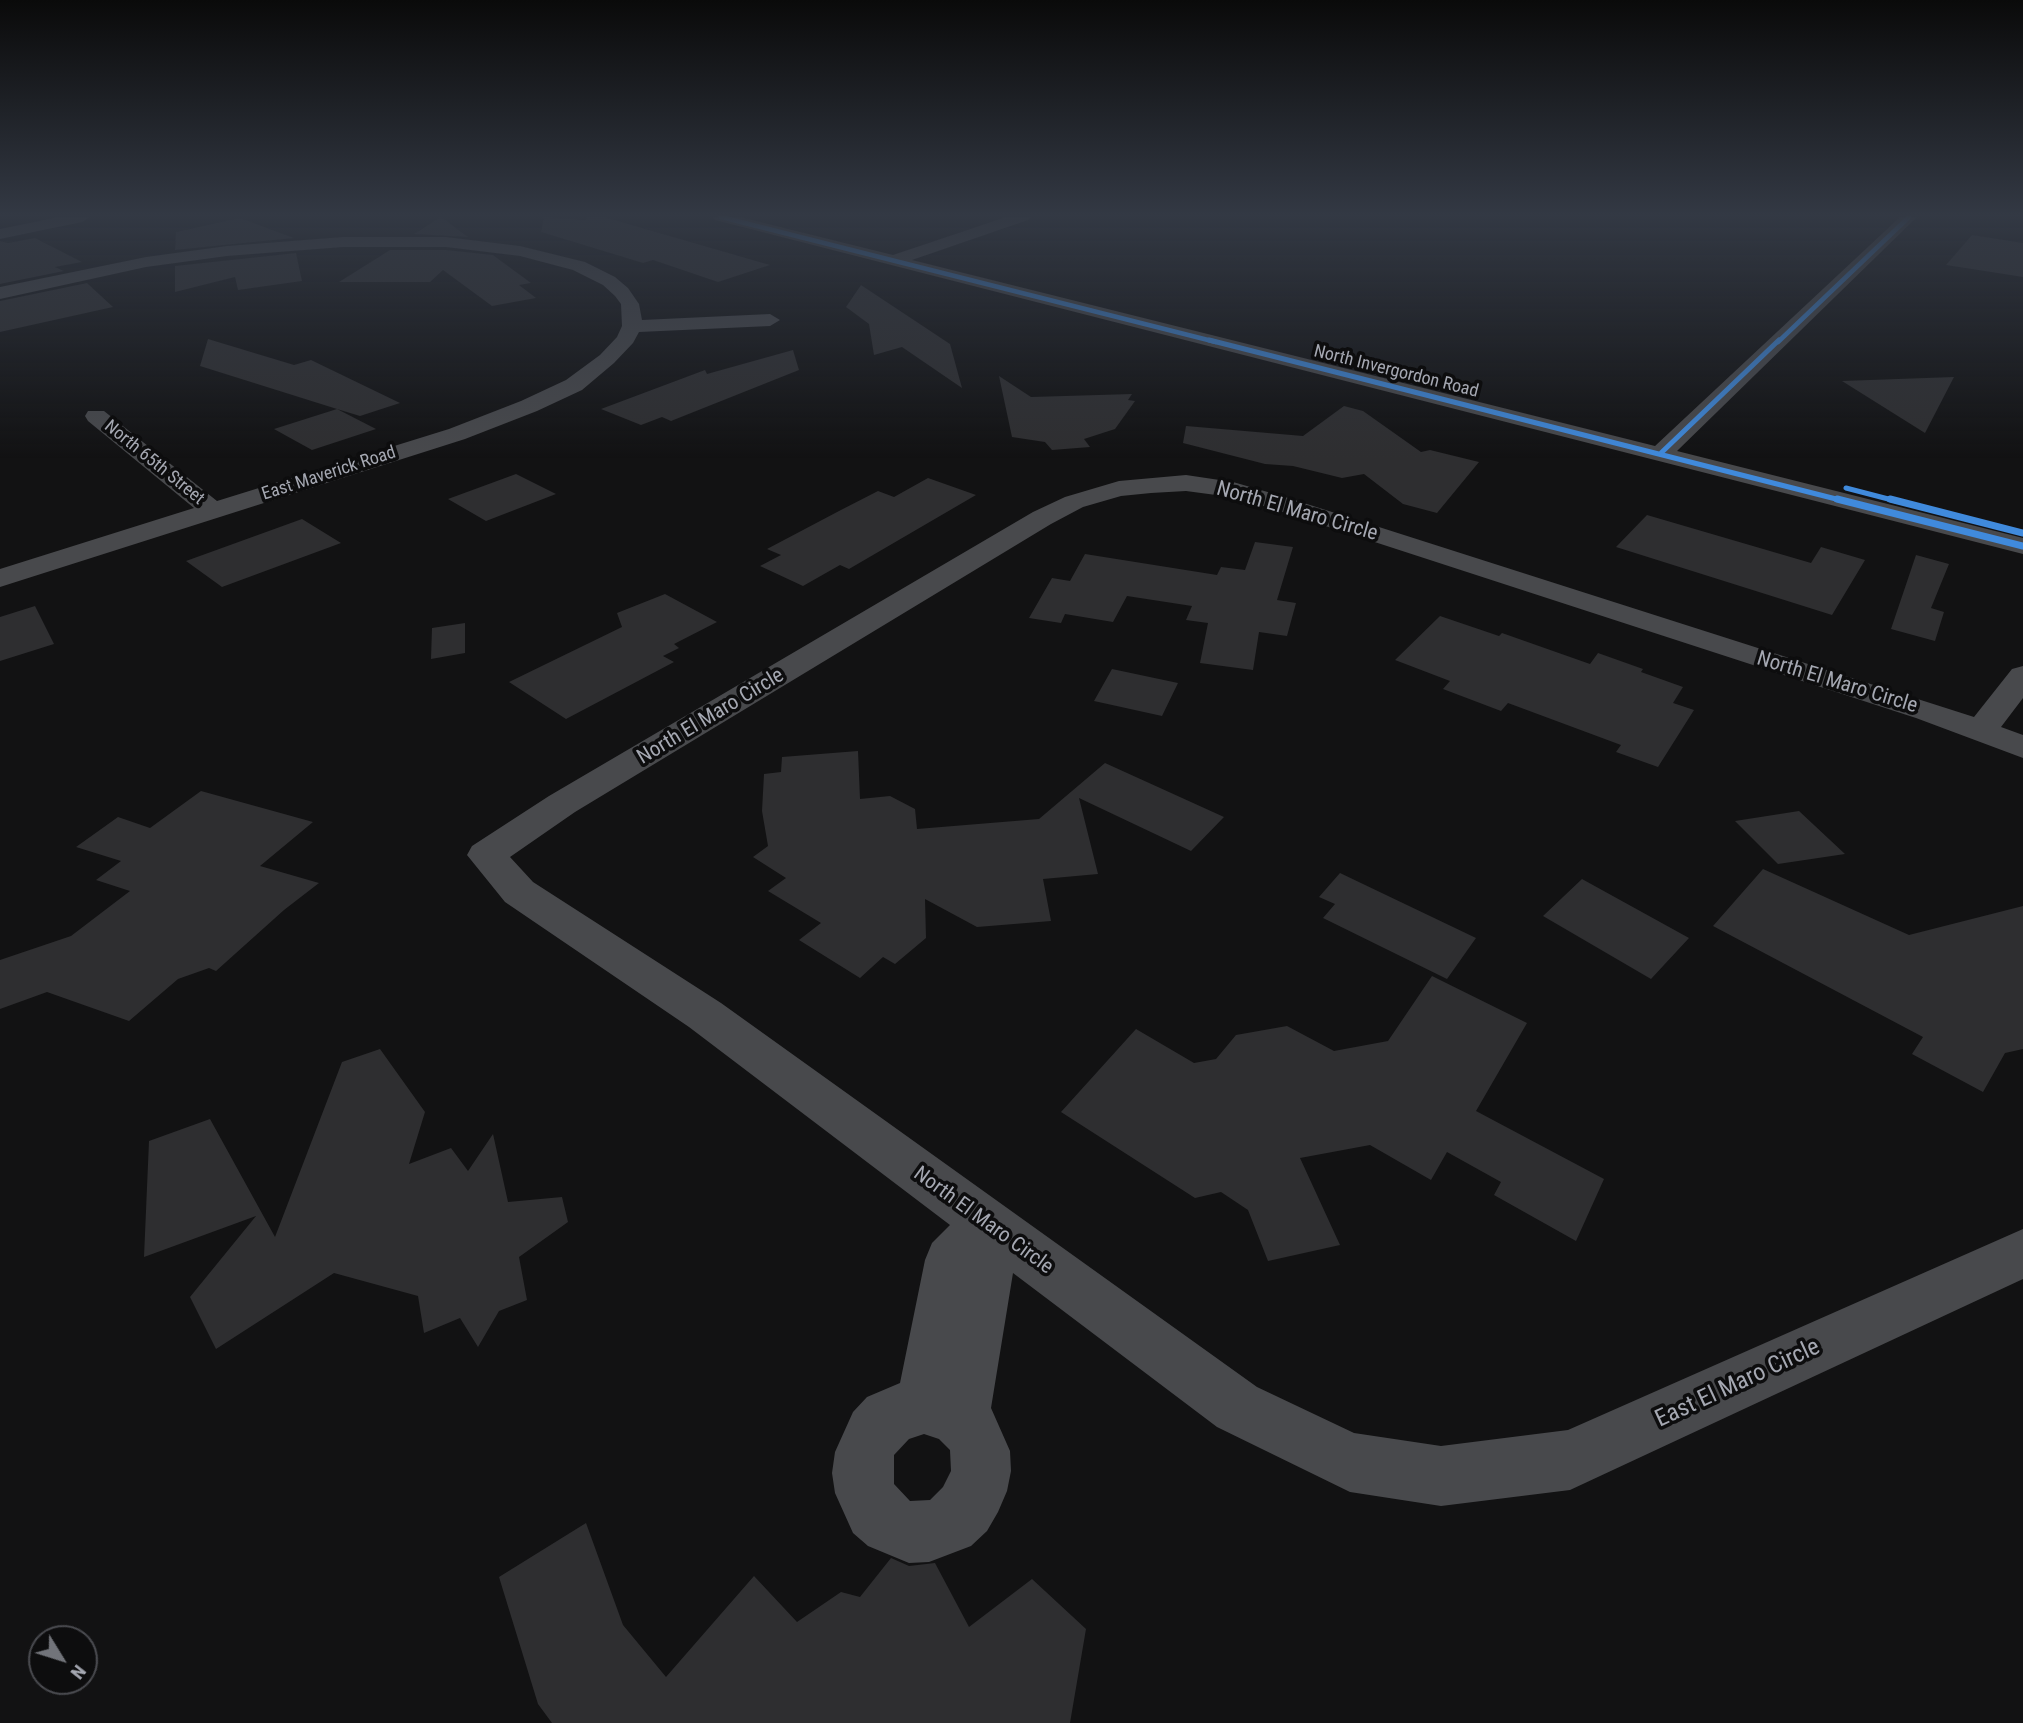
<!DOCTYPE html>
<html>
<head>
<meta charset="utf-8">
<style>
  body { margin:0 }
  #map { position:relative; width:2023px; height:1723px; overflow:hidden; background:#121213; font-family:"Roboto Condensed",sans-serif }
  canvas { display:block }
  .north { position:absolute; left:28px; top:1625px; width:70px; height:70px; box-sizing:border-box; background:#0d0d0e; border:2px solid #4a4b50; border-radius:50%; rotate:128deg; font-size:19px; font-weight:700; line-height:28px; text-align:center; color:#a5a8b2 }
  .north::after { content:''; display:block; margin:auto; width:24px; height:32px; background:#72747a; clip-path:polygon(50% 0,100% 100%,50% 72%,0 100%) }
</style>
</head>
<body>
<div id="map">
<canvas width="2023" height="1723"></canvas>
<div class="north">N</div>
</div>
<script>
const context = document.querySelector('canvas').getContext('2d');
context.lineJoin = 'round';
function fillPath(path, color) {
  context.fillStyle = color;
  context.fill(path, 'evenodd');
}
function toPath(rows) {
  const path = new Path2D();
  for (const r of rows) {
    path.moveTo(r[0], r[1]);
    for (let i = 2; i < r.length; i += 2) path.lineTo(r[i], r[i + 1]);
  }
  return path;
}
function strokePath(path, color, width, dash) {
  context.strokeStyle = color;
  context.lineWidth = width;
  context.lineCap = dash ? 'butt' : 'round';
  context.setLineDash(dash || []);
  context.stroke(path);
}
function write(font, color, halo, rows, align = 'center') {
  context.font = font + ' "Roboto Condensed",sans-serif';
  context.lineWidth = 7;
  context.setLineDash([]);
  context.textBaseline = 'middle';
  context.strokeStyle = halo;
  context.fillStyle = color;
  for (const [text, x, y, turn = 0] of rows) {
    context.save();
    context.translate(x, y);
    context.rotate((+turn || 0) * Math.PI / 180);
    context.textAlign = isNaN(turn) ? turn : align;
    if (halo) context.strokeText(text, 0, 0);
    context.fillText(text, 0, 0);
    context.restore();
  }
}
fillPath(toPath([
  [441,217,468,237,414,234],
  [544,217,586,220,587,217,604,217,770,265,718,282,653,260,643,263,541,232],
  [240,218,294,238,175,250,176,232],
  [1972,235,2023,243,2023,277,1946,265],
  [35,238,82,262,55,267,64,271,0,284,0,241,8,243],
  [390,250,446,250,493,255,531,283,519,285,536,298,492,306,443,270,430,282,339,282],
  [296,253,302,281,238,290,235,277,175,292,175,266],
  [87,283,113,307,0,332,0,301],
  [861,285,950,344,962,388,902,347,874,355,869,324,846,307],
  [208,339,294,365,311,360,400,403,360,416,337,409,376,429,312,450,274,429,337,409,200,366],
  [793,350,799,370,671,421,662,417,641,425,601,409,705,370,707,374],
  [999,376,1031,397,1132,394,1128,400,1135,401,1115,429,1084,439,1090,447,1052,450,1045,442,1012,437],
  [1954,377,1925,433,1842,381],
  [1344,406,1363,411,1421,452,1430,450,1479,462,1437,513,1403,504,1364,474,1342,478,1293,466,1265,464,1183,443,1186,426,1303,436],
  [516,474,556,494,486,521,448,499],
  [928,478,976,495,849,569,840,565,803,586,760,566,781,555,767,549,839,511,878,491,894,497],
  [1647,515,1811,563,1821,547,1865,560,1832,615,1616,547],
  [302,519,341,543,222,587,186,561],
  [1255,542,1293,547,1277,600,1296,603,1287,636,1259,632,1253,670,1200,663,1208,623,1186,620,1192,606,1127,596,1113,622,1065,614,1061,623,1029,618,1052,578,1070,581,1085,554,1217,575,1221,567,1245,570],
  [1916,555,1949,564,1931,608,1944,612,1935,641,1891,629],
  [665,594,717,622,674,644,679,648,663,656,674,662,566,719,509,682,622,627,617,613],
  [35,606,54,644,0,661,0,617],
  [1440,616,1499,636,1502,633,1590,664,1598,653,1643,669,1641,672,1683,687,1673,703,1694,710,1658,767,1616,752,1621,745,1508,703,1501,711,1443,689,1450,681,1395,660],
  [465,623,465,653,431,659,432,628],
  [1112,669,1178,683,1162,716,1094,701],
  [858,751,860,799,890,796,915,809,917,829,1039,819,1105,763,1224,817,1191,851,1079,798,1098,874,1043,879,1051,921,977,927,925,899,926,938,895,964,883,957,860,978,799,940,821,923,768,891,786,878,753,857,768,846,762,811,764,774,781,772,782,757],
  [201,791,313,822,260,866,319,883,284,910,216,971,209,968,178,979,129,1021,47,992,0,1009,0,960,71,936,130,891,96,880,121,861,76,847,118,817,150,828],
  [1799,811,1845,854,1778,864,1735,821],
  [1763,869,1909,935,2023,906,2023,1049,2005,1053,1983,1092,1912,1054,1923,1037,1713,926],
  [1340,873,1476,938,1447,979,1323,918,1335,904,1319,897],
  [1582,879,1689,938,1651,979,1543,916],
  [1432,976,1527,1023,1476,1111,1604,1179,1576,1241,1494,1195,1501,1182,1447,1152,1431,1180,1370,1145,1300,1158,1340,1245,1268,1261,1248,1210,1221,1192,1195,1198,1061,1112,1136,1029,1194,1063,1216,1059,1236,1035,1287,1026,1334,1051,1388,1041],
  [380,1049,425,1112,409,1164,451,1148,468,1171,493,1134,508,1202,562,1197,568,1222,519,1257,527,1300,499,1311,478,1347,460,1318,424,1333,418,1296,334,1273,216,1349,190,1297,256,1216,144,1257,149,1141,210,1119,275,1237,342,1062],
  [586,1523,623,1625,666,1677,754,1576,797,1622,841,1592,860,1597,891,1558,909,1566,935,1563,969,1627,1032,1579,1086,1629,1070,1723,552,1723,538,1704,499,1577]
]), '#2e2e30');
fillPath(toPath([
  [59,217,90,217,82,222,0,239,0,229,59,217],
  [713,217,740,217,893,255,1006,217,1030,217,1028,220,912,260,1655,446,1900,217,1917,217,1677,451,2023,538,2023,554,715,220,713,217],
  [343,237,446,237,520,246,585,262,615,277,628,288,639,304,642,320,770,314,780,320,770,326,639,332,633,343,614,363,582,390,537,411,465,439,0,587,0,569,194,508,88,421,85,416,88,411,104,411,217,501,449,429,521,401,566,380,600,355,617,337,622,326,621,304,615,296,603,285,573,270,520,256,446,247,343,247,227,256,146,267,0,299,0,287,146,257,227,246,343,237],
  [1186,475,1233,482,1285,497,1974,717,2012,669,2023,666,2023,698,2001,727,2023,735,2023,758,1916,718,1267,507,1231,497,1186,491,1151,493,1121,496,1083,507,1051,524,575,812,510,857,533,882,721,1003,1257,1387,1354,1433,1441,1446,1568,1430,2023,1229,2023,1279,1570,1490,1441,1506,1350,1492,1217,1427,1013,1273,991,1408,1010,1451,1011,1471,1007,1491,998,1512,987,1531,971,1546,929,1562,909,1563,868,1546,853,1533,835,1493,832,1473,835,1452,853,1412,867,1397,900,1383,925,1260,932,1243,950,1225,689,1027,505,902,467,855,472,846,549,796,1033,512,1065,497,1119,481,1186,475],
  [924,1434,939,1439,950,1450,951,1471,943,1487,930,1500,910,1501,894,1484,894,1455,909,1439,924,1434]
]), '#48494c');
strokePath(toPath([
  [721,217,1216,342],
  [1778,342,1909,217]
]), '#408adc', 4.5);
strokePath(toPath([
  [1209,340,1844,501],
  [1661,453,1779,340],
  [1846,488,1896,501]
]), '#408adc', 5);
strokePath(toPath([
  [1837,499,2023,546],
  [1890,499,2023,533]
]), '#408adc', 7);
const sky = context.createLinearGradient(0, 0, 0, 458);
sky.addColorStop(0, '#0a0a0a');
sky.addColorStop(0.47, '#333944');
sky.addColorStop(1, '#33394400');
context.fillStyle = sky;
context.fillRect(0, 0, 2023, 458);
write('18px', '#a5a8b2', '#0d0d0e', [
  ["North Invergordon Road",1396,372,14],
  ["North 65th Street",154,463,39],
  ["East Maverick Road",329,474,-18]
]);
write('21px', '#a5a8b2', '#0d0d0e', [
  ["North El Maro Circle",1297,512,16],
  ["North El Maro Circle",1837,683,17],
  ["North El Maro Circle",711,717,-31],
  ["North El Maro Circle",983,1221,36]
]);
write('24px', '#a5a8b2', '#0d0d0e', [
  ["East El Maro Circle",1738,1384,-25]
]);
</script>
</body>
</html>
